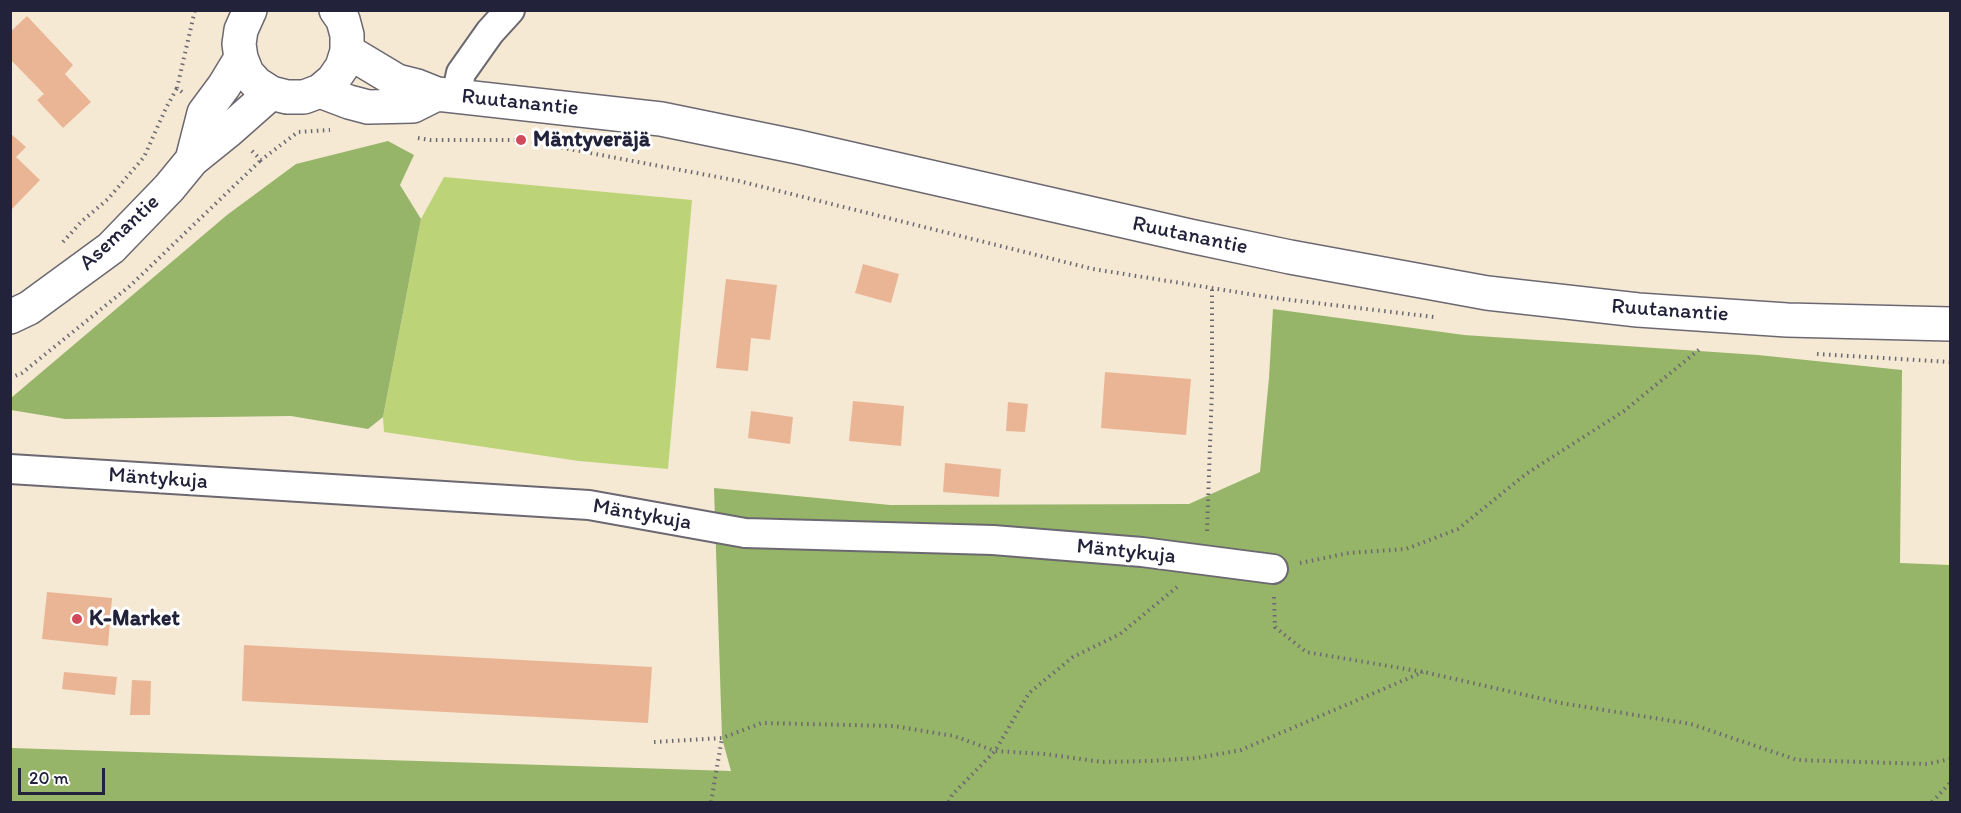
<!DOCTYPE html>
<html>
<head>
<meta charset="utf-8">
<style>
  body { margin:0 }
  #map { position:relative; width:1961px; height:813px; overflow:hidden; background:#f5e9d4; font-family:Itim,sans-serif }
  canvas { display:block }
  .frame { position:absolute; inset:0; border:12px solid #22223b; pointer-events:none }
  .scale { position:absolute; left:18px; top:768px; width:87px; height:27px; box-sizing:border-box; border:3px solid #22223b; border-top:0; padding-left:8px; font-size:18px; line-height:21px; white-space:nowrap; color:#22223b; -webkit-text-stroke:4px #fff; paint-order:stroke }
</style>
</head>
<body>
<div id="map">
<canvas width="1961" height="813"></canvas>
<div class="frame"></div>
<div class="scale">20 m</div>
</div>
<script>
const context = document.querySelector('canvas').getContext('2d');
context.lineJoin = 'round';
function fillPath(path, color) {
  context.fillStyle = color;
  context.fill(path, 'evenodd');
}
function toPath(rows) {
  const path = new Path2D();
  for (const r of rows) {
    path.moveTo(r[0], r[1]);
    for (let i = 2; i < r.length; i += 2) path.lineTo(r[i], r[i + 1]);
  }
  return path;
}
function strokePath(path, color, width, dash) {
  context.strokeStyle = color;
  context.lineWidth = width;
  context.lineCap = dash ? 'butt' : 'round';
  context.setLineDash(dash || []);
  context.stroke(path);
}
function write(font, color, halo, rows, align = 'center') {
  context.font = font + ' Itim,sans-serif';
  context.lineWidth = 6;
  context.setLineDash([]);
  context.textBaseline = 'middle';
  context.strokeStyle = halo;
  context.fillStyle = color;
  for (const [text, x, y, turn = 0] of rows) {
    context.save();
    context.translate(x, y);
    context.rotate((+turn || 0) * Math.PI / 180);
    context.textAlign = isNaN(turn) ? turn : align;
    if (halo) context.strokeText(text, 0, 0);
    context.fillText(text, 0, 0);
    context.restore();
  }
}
fillPath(toPath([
  [444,177,692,200,668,469,579,461,384,432,383,417,421,219]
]), '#bdd377');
fillPath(toPath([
  [388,141,414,155,400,185,421,219,383,417,368,429,291,416,65,419,11,410,11,398,227,215,296,164],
  [1273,309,1464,335,1758,355,1902,370,1900,563,1950,565,1950,802,11,802,11,748,731,771,722,738,714,488,890,505,1189,504,1260,472,1269,378]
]), '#96b568');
fillPath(toPath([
  [27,16,73,65,65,74,91,102,63,128,37,100,44,94,10,59,10,32],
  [10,133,26,147,16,157,40,180,10,211],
  [863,264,899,274,891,303,855,293],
  [726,279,777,285,770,340,751,338,748,371,716,368],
  [1105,372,1191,379,1186,435,1101,428],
  [853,401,904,406,901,446,849,441],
  [1008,402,1028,404,1025,432,1006,431],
  [751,411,793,417,790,444,748,438],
  [945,463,1001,469,999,497,943,492],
  [47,592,112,598,108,646,42,639],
  [244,645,652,667,648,723,242,701],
  [64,672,117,677,115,695,62,689],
  [132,680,151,681,150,715,130,715]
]), '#eab595');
const street = toPath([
  [456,96,461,73,490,32,510,10],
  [10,469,589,505,745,533,993,540,1142,552,1273,569]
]);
const secondary = toPath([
  [250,10,241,30,239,44,241,58,247,73,257,84,271,93,287,97,304,97,320,91,333,80,342,67,347,51,347,35,343,20,336,10],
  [347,51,397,81,417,86,437,94,661,119,798,147,1190,236,1290,257,1487,293,1638,310,1787,320,1950,324],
  [320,91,349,102,368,107,413,106,437,94],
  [192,160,204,113,224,86,241,58],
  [10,317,29,308,111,248,169,188,192,160,228,131,271,93]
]);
strokePath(street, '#6c6871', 32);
strokePath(secondary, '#6c6871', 36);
strokePath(toPath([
  [182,92,177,88,195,10],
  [418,138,430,140,521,140,739,181,1093,269,1274,298,1434,317],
  [252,151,261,160,298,132,330,130],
  [63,242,81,222,108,199,144,157,166,108,177,88],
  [1817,354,1950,362],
  [10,378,22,373,131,285,261,160],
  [1207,531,1212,389,1212,288],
  [1300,563,1349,553,1406,549,1458,529,1526,474,1624,411,1701,348],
  [1274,597,1275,627,1306,652,1424,672,1561,703,1691,724,1797,760,1927,764,1950,759],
  [654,742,722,738,762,723,894,726,954,736,995,751,1045,754,1102,762,1150,761,1197,758,1241,750,1423,672],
  [711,802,722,738],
  [949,802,952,795,995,751,1029,693,1073,657,1120,634,1177,587],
  [1932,802,1950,783]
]), '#6c6871', 4, [1.5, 4.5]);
strokePath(street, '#fff', 28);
strokePath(secondary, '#fff', 33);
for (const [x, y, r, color] of [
  [521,140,6,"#d1495b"],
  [77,619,6,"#d1495b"]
]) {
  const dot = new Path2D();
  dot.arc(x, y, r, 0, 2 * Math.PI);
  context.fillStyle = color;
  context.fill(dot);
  strokePath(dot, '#fff', 2);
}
write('22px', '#22223b', '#fff', [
  ["Ruutanantie",520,103,6],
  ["Asemantie",120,233,-43],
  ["Ruutanantie",1190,236,12],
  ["Ruutanantie",1670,311,4],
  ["Mäntykuja",158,479,4],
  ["Mäntykuja",642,515,10],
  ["Mäntykuja",1126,552,6]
]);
write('bold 22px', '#22223b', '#fff', [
  ["Mäntyveräjä",533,140],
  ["K-Market",89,619]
], 'left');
</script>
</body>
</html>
